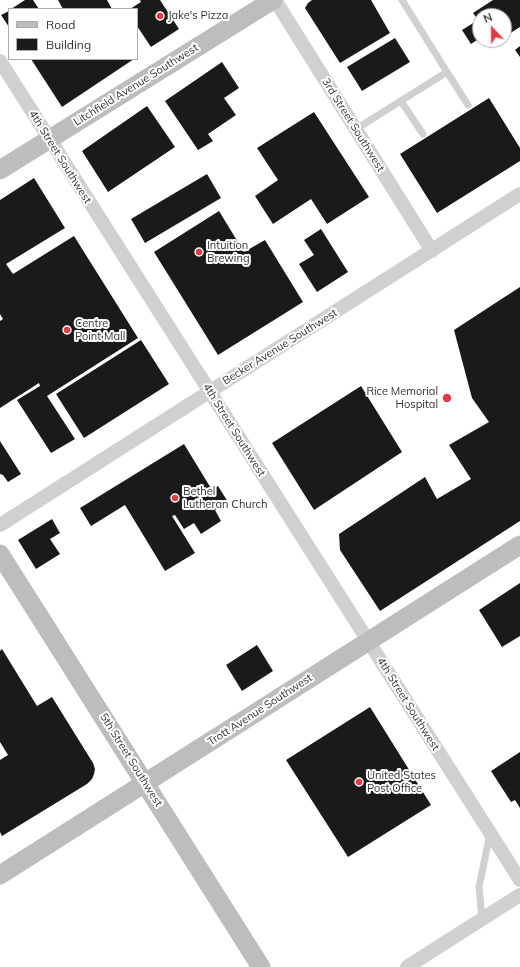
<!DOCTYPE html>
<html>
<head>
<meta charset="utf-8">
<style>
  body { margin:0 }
  #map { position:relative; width:520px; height:967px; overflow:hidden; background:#fff; font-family:Mulish,sans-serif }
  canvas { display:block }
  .legend { position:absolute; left:8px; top:8px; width:130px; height:52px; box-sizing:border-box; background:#fff; border:1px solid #adadad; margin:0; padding:5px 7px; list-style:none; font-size:12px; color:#333 }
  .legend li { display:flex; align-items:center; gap:8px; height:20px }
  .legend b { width:20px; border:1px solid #adadad }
  .north { position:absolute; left:472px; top:8px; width:40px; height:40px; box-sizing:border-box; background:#fff; border:1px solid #adadad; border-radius:50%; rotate:338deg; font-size:11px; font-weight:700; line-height:16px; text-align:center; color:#333 }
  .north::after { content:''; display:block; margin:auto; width:14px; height:18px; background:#e63946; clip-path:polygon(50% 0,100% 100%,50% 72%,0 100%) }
</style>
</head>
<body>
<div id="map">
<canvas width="520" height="967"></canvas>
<ul class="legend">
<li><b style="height:5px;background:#bdbdbd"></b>Road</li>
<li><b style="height:11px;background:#1a1a1a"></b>Building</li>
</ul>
<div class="north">N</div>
</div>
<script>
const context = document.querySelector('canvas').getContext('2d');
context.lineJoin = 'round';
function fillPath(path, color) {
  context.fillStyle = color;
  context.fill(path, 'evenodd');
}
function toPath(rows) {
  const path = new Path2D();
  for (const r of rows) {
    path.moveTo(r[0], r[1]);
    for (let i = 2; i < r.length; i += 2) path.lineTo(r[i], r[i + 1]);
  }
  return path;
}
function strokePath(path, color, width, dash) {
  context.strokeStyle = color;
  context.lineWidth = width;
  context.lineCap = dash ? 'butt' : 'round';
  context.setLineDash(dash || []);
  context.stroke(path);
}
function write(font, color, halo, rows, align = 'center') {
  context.font = font + ' Mulish,sans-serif';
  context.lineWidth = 4;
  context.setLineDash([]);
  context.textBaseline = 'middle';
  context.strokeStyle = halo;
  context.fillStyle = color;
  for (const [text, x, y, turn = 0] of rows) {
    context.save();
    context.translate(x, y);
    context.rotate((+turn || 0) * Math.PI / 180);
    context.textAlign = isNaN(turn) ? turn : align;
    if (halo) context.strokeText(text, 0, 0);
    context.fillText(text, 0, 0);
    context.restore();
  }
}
fillPath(toPath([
  [25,0,33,0,39,9,11,9],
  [58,0,107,0,112,9,63,9],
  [140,0,160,0,179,29,151,47,137,26,137,9,130,9,141,2],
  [312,0,371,0,390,33,340,63,305,8,308,3],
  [493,0,520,0,520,27,504,37,504,16,480,16,480,38,471,44,462,30,478,20,473,13],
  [9,11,9,27,1,15],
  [395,38,410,62,362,91,347,67],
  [520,46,520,57,515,50],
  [31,59,134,59,62,107],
  [222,62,239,88,224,98,236,115,208,134,213,141,198,150,165,101],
  [489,98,520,148,520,161,437,213,400,154],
  [147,106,175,147,108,192,82,151],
  [314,112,369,197,327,224,311,199,273,224,255,196,278,180,257,148],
  [207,174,221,198,145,243,131,219],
  [34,178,65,228,6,264,13,274,74,236,138,338,47,396,75,439,51,453,17,400,40,386,39,383,0,408,0,321,3,319,0,314,0,200],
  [219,211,244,252,265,240,303,302,218,355,154,252],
  [321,229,348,272,317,292,299,264,314,255,304,240],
  [520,287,520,521,380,611,340,550,339,534,425,477,437,499,471,479,449,445,489,422,472,398,454,330],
  [141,340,169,384,84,438,56,394],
  [361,386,402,452,314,510,272,443],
  [0,441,21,474,8,482,3,475,0,474],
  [184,444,212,490,218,486,228,502,215,510,221,521,201,534,194,523,184,529,175,515,172,516,195,553,165,571,125,505,91,526,80,508],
  [52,519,60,533,50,539,60,554,36,569,18,540],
  [520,583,520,636,502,647,479,610],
  [257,645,273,671,242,691,226,665],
  [2,649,37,706,52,697,93,763,95,769,94,774,92,779,87,784,2,836,0,832,0,760,8,755,0,742,0,651],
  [370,707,431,805,348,857,286,760],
  [520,752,520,808,515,800,511,802,491,771]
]), '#1a1a1a');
strokePath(toPath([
  [447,72,468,105],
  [401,101,423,134],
  [356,129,447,72,402,0],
  [482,919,479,887,490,834]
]), '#d0d0d0', 7);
strokePath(toPath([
  [275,0,432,251],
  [0,61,520,880],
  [0,525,520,194],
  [407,967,520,895]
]), '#d0d0d0', 14);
strokePath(toPath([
  [0,170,273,0],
  [0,554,261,967],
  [0,875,520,545]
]), '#bdbdbd', 19);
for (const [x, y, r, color] of [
  [160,16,4,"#e63946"],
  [199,252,4,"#e63946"],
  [67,330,4,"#e63946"],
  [447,398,5,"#e63946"],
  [175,498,4,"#e63946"],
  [359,782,4,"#e63946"]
]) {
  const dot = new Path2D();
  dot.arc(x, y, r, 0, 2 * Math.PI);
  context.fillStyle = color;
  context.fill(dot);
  strokePath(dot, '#fff', 1.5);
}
write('11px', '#333', '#fff', [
  ["Jake's Pizza",168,16],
  ["Intuition",207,246],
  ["Brewing",207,259],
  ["Centre",75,324],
  ["Point Mall",75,337],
  ["Rice Memorial",438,392,"right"],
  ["Hospital",438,405,"right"],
  ["Bethel",183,492],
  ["Lutheran Church",183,505],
  ["United States",367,776],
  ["Post Office",367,789]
], 'left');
write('11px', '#333', '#fff', [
  ["Litchfield Avenue Southwest",136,85,-32],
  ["3rd Street Southwest",353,125,58],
  ["4th Street Southwest",60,157,58],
  ["Becker Avenue Southwest",280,347,-32],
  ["4th Street Southwest",234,430,58],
  ["4th Street Southwest",408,704,58],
  ["Trott Avenue Southwest",260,710,-33],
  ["5th Street Southwest",131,760,58]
]);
</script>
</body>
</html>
